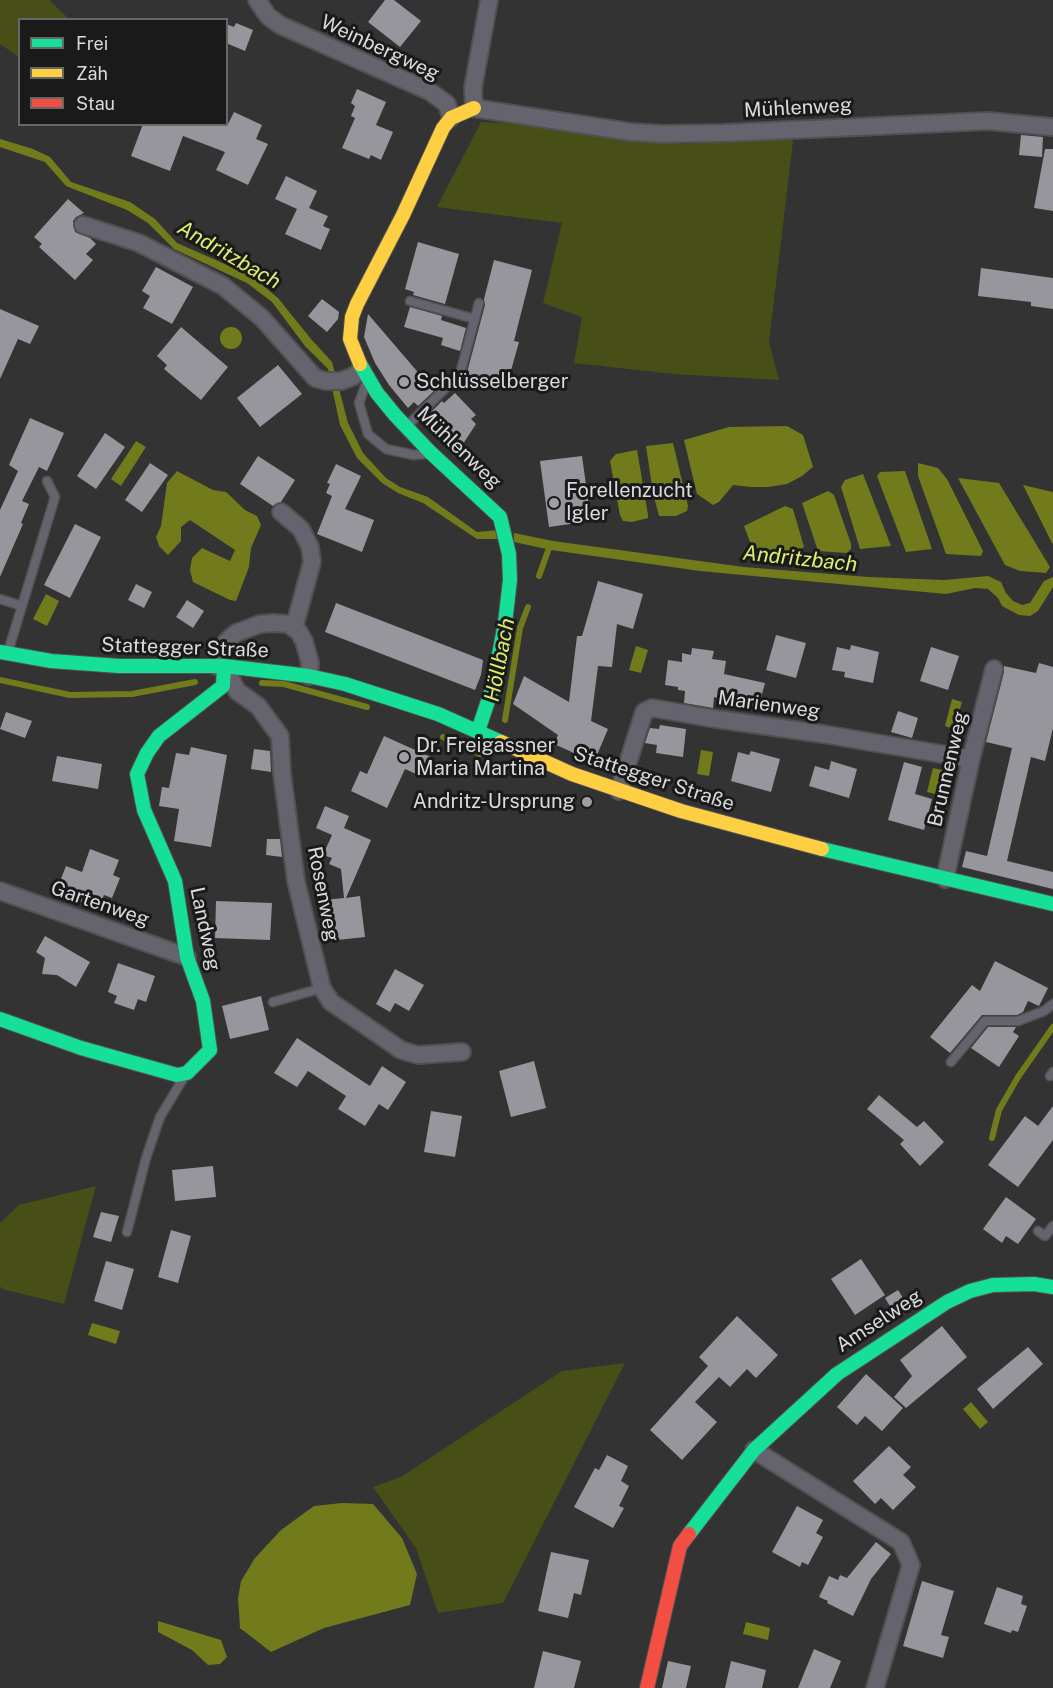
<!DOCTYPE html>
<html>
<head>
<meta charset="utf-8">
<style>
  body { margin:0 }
  #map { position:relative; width:1053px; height:1688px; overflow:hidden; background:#333; font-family:"Public Sans",sans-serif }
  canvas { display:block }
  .legend { position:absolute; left:18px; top:18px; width:210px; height:108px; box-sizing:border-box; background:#1a1a1b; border:2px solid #676768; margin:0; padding:8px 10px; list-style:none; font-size:18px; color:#dadadc }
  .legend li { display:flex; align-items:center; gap:12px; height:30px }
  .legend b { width:30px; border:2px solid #676768 }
</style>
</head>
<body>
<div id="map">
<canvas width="1053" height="1688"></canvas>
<ul class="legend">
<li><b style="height:8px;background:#16e098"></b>Frei</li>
<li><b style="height:8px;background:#ffcf43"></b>Zäh</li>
<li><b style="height:8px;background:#f24e42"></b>Stau</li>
</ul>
</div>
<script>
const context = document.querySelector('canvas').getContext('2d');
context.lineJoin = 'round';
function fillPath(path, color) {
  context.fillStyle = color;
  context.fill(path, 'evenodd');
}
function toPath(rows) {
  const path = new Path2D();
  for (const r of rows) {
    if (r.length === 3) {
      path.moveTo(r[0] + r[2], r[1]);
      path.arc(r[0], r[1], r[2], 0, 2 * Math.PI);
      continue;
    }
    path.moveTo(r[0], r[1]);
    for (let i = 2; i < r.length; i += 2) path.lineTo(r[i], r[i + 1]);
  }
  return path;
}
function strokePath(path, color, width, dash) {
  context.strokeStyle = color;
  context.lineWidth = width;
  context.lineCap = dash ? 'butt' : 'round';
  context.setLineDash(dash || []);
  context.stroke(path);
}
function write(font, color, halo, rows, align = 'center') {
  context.font = font + ' "Public Sans",sans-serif';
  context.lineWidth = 6;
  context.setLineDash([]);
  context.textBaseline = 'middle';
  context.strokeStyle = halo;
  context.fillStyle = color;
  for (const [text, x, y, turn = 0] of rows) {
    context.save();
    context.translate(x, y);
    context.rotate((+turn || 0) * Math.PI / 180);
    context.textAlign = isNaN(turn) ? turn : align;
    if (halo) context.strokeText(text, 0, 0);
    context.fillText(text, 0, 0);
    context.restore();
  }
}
fillPath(toPath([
  [0,0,49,0,68,18,20,20,19,57,0,44],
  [481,122,521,124,580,134,681,144,790,138,793,141,769,342,779,380,674,374,574,363,582,317,543,303,562,223,437,207],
  [96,1186,64,1304,2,1289,0,1286,0,1223,19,1205],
  [625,1363,503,1603,438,1613,416,1548,373,1487,401,1477,562,1371]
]), '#484f16');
fillPath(toPath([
  [0,139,33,149,50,157,71,182,130,202,155,219,177,243,250,275,278,298,311,339,332,362,348,423,363,453,386,478,400,487,428,497,477,532,499,530,501,539,477,539,423,503,398,493,382,483,357,458,340,425,328,369,305,346,272,302,247,283,174,249,148,223,127,210,66,186,45,162,0,147],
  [231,338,11],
  [787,426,803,435,813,467,802,476,787,484,768,487,751,487,733,485,719,502,713,505,697,494,684,440,729,427],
  [136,441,146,447,121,486,111,479],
  [673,443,688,506,687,511,676,516,659,516,653,493,646,446],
  [637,450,648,515,648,518,632,522,623,521,620,515,610,461,616,454],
  [918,463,938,468,947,479,983,551,981,556,946,554,918,476],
  [177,471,213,490,226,492,245,510,257,516,261,525,251,548,249,567,236,601,230,600,193,582,190,570,192,558,202,548,230,561,235,550,190,520,181,527,181,541,168,555,159,546,156,537,161,526,167,483],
  [905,471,932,549,906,552,877,476,880,472],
  [863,474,891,546,860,549,841,487,845,480],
  [958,478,999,483,1050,567,1046,573,1020,571,1005,565],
  [1023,485,1053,492,1053,544,1052,543],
  [828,491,834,495,851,544,851,549,847,553,818,551,802,503],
  [785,506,793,509,804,547,792,554,752,547,744,526],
  [514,533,553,541,744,567,868,577,944,580,988,576,1001,582,1006,593,1013,601,1022,605,1030,603,1044,581,1053,577,1053,587,1038,611,1030,616,1019,615,1002,606,998,598,988,589,975,588,946,594,700,571,551,550,514,542],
  [46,594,59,601,47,626,33,619],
  [636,646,648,650,641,673,629,670],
  [952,699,962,702,954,729,945,726],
  [701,750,713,752,709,776,697,774],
  [933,768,946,771,939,795,927,792],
  [92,1323,120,1331,116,1344,88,1335],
  [971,1402,988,1422,980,1429,963,1409],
  [342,1503,373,1504,402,1538,417,1574,410,1605,324,1628,271,1652,240,1628,238,1598,241,1581,255,1558,281,1530,314,1506],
  [158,1621,221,1640,227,1657,220,1664,208,1665,192,1650,158,1632],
  [746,1622,770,1628,768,1640,743,1634]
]), '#717b1b');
strokePath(toPath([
  [539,576,549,548],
  [0,680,70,695,132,694,195,682],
  [262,683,284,684,367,707],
  [505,720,520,628,528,607],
  [443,737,480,754,489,752],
  [992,1138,999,1110,1018,1077,1053,1027]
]), '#717b1b', 6);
fillPath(toPath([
  [385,0,394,0,421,21,400,47,368,22],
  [236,23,253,30,245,51,226,43,226,24,234,27],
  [357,89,386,102,376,125,393,132,381,160,371,155,369,159,342,148,355,118,351,116,355,106,351,103],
  [234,112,262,125,256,139,268,144,248,185,216,170,225,152,183,136,170,171,131,156,143,124,228,124],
  [1021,135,1043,137,1042,157,1019,155],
  [1045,149,1053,149,1053,211,1034,208],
  [286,176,317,191,309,208,328,216,323,226,330,229,321,250,285,234,297,209,275,199],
  [68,199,84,213,76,217,73,221,75,232,90,238,96,244,86,254,93,260,75,280,39,247,42,244,34,237],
  [418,242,459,254,445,304,413,295,414,292,405,289],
  [494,260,532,270,514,341,519,342,506,388,466,376,485,305,484,299],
  [156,267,193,287,172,324,143,308,150,296,142,291],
  [981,268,1053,278,1053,309,1031,306,1031,302,978,296],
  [322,299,339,312,338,319,327,332,308,316],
  [410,307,442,316,441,320,466,328,460,351,441,345,443,338,404,327],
  [0,309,39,326,30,344,18,339,0,379],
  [368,314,434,391,418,406,414,402,408,408,389,385,375,363,364,337],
  [181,327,228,367,201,400,164,369,167,365,157,356],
  [278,365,302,394,260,427,237,398],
  [455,393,476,415,471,419,476,424,459,450,427,416,442,401,444,403],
  [30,418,64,433,47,471,39,467,22,501,29,504,21,523,23,524,0,577,0,510,18,471,9,465],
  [105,433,125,447,96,489,77,476],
  [258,456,295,480,281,502,273,506,240,484],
  [582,456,591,521,549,527,540,461],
  [150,463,168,475,142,512,125,500],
  [336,464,361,476,345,509,374,520,362,552,317,534,332,496,326,493,330,484,327,483],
  [75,524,101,537,70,598,44,585],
  [598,581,643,594,633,629,617,624,612,667,598,666,591,721,608,729,594,762,554,744,558,735,513,704,524,676,569,702,577,636,582,636],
  [136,584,152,592,144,608,128,600],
  [187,600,204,611,193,628,176,617],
  [336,603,483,660,481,675,475,690,325,632],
  [776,635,806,643,796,678,766,670],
  [851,645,879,652,873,683,844,677,845,672,832,670,837,647,850,650],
  [931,647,959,656,948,690,920,681],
  [692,648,714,651,712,659,726,661,724,674,765,683,758,709,714,697,713,708,684,703,685,691,678,690,678,687,665,685,668,660,682,662,682,653,691,655],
  [1039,663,1053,667,1053,728,1045,761,1031,757,1007,861,1053,872,1053,889,962,867,966,851,987,856,1012,748,986,742,1004,672,1004,666,1036,673],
  [898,711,918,718,912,738,891,732],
  [6,712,32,721,25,738,0,729],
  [660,725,686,729,683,757,656,753,657,745,645,743,650,728,659,729],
  [384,736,433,758,425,778,405,769,387,808,351,791,360,771,367,774],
  [191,747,227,755,211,847,174,841,179,809,159,806,162,787,169,788,176,753,189,755],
  [254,749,270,751,271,772,251,769],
  [751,751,780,759,771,792,731,781,738,752,749,755],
  [57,756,102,764,98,789,52,781],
  [831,761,857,769,849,798,809,786,815,766,829,770],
  [904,762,922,767,915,794,932,799,924,830,888,820],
  [325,806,349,816,344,828,371,840,346,898,360,896,365,937,328,941,324,900,344,898,341,869,329,864,332,858,323,855,332,835,316,828],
  [267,839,280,839,282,857,266,855],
  [90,849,119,860,113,875,120,878,112,898,104,895,98,909,75,900,77,897,57,889,66,866,82,872],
  [216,901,272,903,270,940,215,938],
  [45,936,90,962,76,987,57,975,42,974,45,958,36,952],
  [995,961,1048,988,1039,1006,1028,1001,1023,1012,1017,1015,982,1015,950,1053,930,1037,972,985,980,991],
  [118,963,155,976,146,1002,138,999,134,1010,114,1003,117,996,108,992],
  [395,969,424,985,409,1011,395,1003,390,1012,376,1004],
  [261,996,269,1030,230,1039,222,1006],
  [988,1027,1016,1027,1013,1032,1019,1036,999,1067,971,1048],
  [297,1038,370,1086,382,1066,406,1082,388,1110,379,1104,365,1126,338,1109,346,1096,308,1071,297,1087,274,1073],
  [534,1061,546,1108,511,1117,499,1071],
  [879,1095,917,1127,924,1121,944,1142,920,1166,900,1144,904,1140,867,1109],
  [1053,1106,1053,1140,1018,1187,988,1165,1025,1116,1038,1126],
  [431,1111,462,1116,455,1157,424,1152],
  [213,1166,216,1197,175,1201,172,1170],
  [1006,1197,1036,1219,1018,1244,1006,1236,1002,1243,983,1229],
  [101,1212,119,1216,111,1242,93,1237],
  [171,1230,191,1236,178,1283,158,1277],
  [861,1259,885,1295,855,1315,831,1279],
  [106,1261,134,1269,122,1310,94,1301],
  [898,1290,910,1309,897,1318,885,1298],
  [737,1316,778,1355,756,1378,747,1369,730,1387,719,1377,695,1402,717,1422,682,1460,650,1430,708,1366,699,1357],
  [942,1326,967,1357,906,1408,894,1397,912,1376,900,1360],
  [1028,1347,1043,1364,993,1409,977,1389],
  [866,1374,903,1408,882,1431,865,1416,857,1425,837,1407],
  [889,1446,911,1467,903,1475,916,1487,893,1510,881,1498,875,1504,853,1481],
  [607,1455,628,1466,621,1481,629,1486,619,1506,624,1508,613,1528,574,1507,595,1468,599,1470],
  [797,1506,823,1520,816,1533,823,1537,808,1565,802,1562,800,1567,772,1552],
  [876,1542,891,1554,871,1579,853,1616,827,1603,828,1601,819,1597,829,1576,838,1580,840,1575,847,1578],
  [551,1552,589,1560,581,1595,574,1593,568,1618,538,1611],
  [922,1581,954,1591,941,1635,949,1637,943,1658,903,1646],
  [997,1587,1023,1596,1021,1604,1027,1606,1018,1632,1012,1630,1011,1633,984,1624],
  [814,1649,841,1661,830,1688,798,1688],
  [543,1651,581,1661,574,1688,534,1688],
  [668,1661,691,1666,686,1688,662,1688],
  [731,1661,766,1670,762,1688,725,1688]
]), '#97969d');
const lane = toPath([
  [410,301,475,319],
  [366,384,359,403,368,434,386,449,414,455,425,454],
  [408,425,460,374,479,303],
  [0,599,22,606],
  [8,652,55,497,47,481],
  [273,1002,322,988],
  [951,1062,985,1021,1018,1021,1044,1011,1053,1004],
  [1050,1076,1053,1072],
  [1038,1231,1045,1236,1053,1226],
  [127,1232,146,1158,160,1117,183,1079]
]);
const street = toPath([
  [257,0,268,16,280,25,429,91,447,104,451,118],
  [489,0,473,88,474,108,630,132,662,134,725,133,988,121,1053,127],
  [83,225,139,243,223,286,262,318,315,378,325,381,341,381,352,377,362,370],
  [281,512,301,529,310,547,312,562,294,628],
  [216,666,226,642,236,633,260,624,274,623,288,624,299,632,304,641,310,663,309,676],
  [225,667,237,691,258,706,280,736,282,773,296,881,322,988,331,1002,401,1050,418,1055,462,1052],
  [619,791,644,712,652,708,716,719,823,734,971,759],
  [945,879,971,759,994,669],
  [0,891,187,957],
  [754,1450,901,1542,911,1565,875,1688]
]);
const fast = toPath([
  [360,364,377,393,395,415,430,452,500,517,509,554,510,580,505,623,493,686,478,731],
  [0,652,51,661,119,666,224,666,309,676,345,684,438,714,501,742],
  [822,849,1053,904],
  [0,1019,81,1048,177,1075,187,1073,210,1050,203,1001,187,957,175,881,144,810,137,774,147,753,159,736,223,686,224,666],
  [689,1534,754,1450,837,1374,947,1302,970,1291,993,1285,1034,1284,1053,1287]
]);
const slow = toPath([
  [360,364,350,339,352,317,357,304,403,215,443,128,451,118,474,108],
  [501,742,572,774,681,811,822,849]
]);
const jam = toPath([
  [647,1688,680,1546,689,1534]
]);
strokePath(lane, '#515151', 11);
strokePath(street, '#515151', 20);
strokePath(fast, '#515151', 16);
strokePath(slow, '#515151', 16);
strokePath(jam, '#515151', 16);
strokePath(lane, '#65636e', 8);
strokePath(street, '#65636e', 16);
strokePath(fast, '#16e098', 14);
strokePath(slow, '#ffcf43', 14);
strokePath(jam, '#f24e42', 14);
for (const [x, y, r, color] of [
  [404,382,6,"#a0a0a1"],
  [554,503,6,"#a0a0a1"],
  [404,757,6,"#a0a0a1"],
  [587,802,6,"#a0a0a1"]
]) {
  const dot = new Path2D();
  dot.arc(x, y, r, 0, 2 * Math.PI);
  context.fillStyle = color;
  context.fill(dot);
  strokePath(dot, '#1a1a1b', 2);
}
write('20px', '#dadadc', '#1a1a1b', [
  ["Weinbergweg",380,48,25],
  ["Mühlenweg",798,108,-3],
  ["Mühlenweg",459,448,44],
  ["Stattegger Straße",185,648,2],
  ["Marienweg",769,705,8],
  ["Brunnenweg",948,769,-77],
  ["Stattegger Straße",654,779,18],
  ["Rosenweg",323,894,79],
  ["Gartenweg",100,904,19],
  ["Landweg",205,929,78],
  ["Amselweg",879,1321,-33]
]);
write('20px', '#dadadc', '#1a1a1b', [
  ["Schlüsselberger",416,382],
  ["Forellenzucht",566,491],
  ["Igler",566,514],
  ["Dr. Freigassner",416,746],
  ["Maria Martina",416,769],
  ["Andritz-Ursprung",575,802,"right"]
], 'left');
write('italic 21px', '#ddef6f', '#1a1a1b', [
  ["Andritzbach",229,255,30],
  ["Andritzbach",800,559,6],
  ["Höllbach",500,660,-79]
]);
</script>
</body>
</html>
